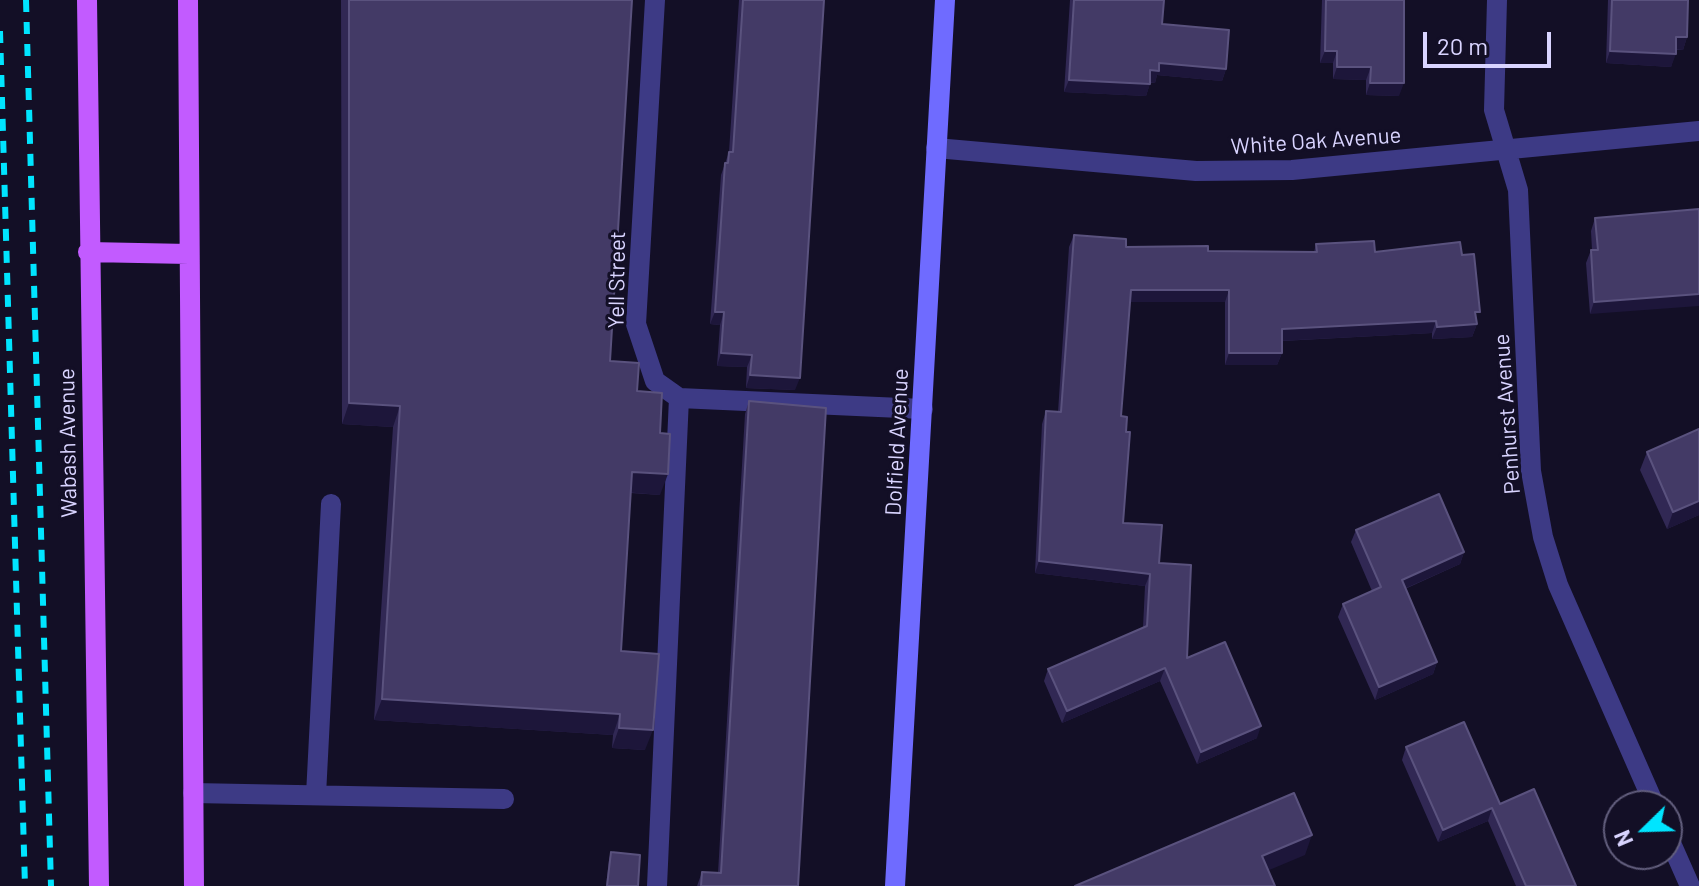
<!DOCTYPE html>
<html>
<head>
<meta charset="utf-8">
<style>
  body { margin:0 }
  #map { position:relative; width:1699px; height:886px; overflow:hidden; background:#130f26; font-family:Barlow,sans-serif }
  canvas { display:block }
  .north { position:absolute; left:1603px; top:790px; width:80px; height:80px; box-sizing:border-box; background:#130f26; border:2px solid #625e7d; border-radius:50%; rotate:247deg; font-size:22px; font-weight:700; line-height:32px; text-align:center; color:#d9d4ff }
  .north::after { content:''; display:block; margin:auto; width:28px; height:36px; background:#00e5ff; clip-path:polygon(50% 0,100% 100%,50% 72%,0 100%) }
  .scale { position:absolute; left:1423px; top:32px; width:128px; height:36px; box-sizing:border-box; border:4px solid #d9d4ff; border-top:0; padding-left:10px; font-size:24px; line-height:28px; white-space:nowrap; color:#d9d4ff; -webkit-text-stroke:6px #130f26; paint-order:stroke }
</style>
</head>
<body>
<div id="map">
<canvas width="1699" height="886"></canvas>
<div class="north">N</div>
<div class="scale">20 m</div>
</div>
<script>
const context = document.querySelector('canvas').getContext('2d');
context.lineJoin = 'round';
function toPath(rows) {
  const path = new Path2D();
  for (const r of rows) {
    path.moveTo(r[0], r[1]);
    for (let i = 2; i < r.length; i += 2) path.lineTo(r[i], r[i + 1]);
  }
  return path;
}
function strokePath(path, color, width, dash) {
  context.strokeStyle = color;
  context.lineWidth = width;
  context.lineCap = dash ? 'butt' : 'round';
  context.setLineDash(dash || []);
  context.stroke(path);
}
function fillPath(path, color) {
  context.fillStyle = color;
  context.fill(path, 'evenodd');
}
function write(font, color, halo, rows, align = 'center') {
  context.font = font + ' Barlow,sans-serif';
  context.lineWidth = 6;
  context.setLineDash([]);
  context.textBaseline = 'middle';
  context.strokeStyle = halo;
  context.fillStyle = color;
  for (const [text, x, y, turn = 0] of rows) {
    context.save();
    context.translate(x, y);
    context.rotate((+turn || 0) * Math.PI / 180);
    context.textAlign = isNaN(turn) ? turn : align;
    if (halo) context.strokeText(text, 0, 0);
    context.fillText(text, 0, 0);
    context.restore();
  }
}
strokePath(toPath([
  [655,0,636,324,655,381,679,398,923,409],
  [193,793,504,799],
  [316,795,331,504],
  [657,886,679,398]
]), '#3d3a85', 20);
strokePath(toPath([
  [1497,0,1494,110,1518,190,1531,471,1543,537,1558,585,1655,806],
  [936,148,1196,171,1292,170,1699,131],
  [1667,834,1690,886]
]), '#3d3a85', 20);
strokePath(toPath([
  [895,886,945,0]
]), '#6f6bff', 20);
strokePath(toPath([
  [87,0,99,886],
  [188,0,194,886],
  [88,252,189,254]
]), '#c25bff', 20);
strokePath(toPath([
  [26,0,51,886],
  [0,31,25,886]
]), '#00e5ff', 6, [12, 10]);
fillPath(toPath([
  [341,0,632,0,610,361,637,391,660,433,660,495,631,493,621,651,645,750,612,748,613,735,374,720,393,427,342,424],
  [739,0,824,0,795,390,746,388,747,367,717,366,720,325,710,324,721,175,729,152],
  [1070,0,1164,0,1162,24,1226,69,1222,81,1157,75,1155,83,1150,83,1146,96,1064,92],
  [1322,0,1404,0,1399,96,1366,95,1366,80,1333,79,1333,63,1320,63],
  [1608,0,1688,0,1687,37,1683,50,1676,50,1671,67,1606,63],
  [1699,209,1590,314,1586,263,1591,250,1592,250,1591,231,1595,218],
  [1074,235,1126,247,1208,251,1314,252,1316,244,1375,252,1462,255,1476,321,1477,324,1472,337,1432,339,1432,333,1282,341,1282,353,1277,365,1225,365,1225,302,1130,302,1121,416,1123,523,1159,563,1187,658,1257,738,1197,764,1160,681,1062,723,1044,681,1048,669,1143,628,1145,586,1035,573,1042,424,1046,411,1058,412,1069,247],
  [749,401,798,886,697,886,702,872,718,873,745,414],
  [1699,429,1699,515,1667,529,1640,470,1647,452],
  [1356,530,1464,552,1460,564,1405,589,1437,662,1433,674,1375,700,1338,617,1343,604,1372,591,1351,542],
  [1406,747,1500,804,1576,886,1516,886,1488,821,1438,842,1402,760],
  [611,852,638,886,606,886,609,859]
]), '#312854');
fillPath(toPath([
  [1676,37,1687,37,1683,50,1672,49],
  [1325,51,1337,51,1333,63,1320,63],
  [1610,51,1676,54,1671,67,1606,63],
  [1159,63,1226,69,1222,81,1157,75,1155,83,1146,82,1150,70],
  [1337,67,1371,67,1366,80,1333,79],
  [1069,80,1150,84,1146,96,1064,92],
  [1370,83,1404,83,1399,96,1366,95],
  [1131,290,1229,290,1225,302,1127,302],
  [1699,294,1699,306,1590,314,1594,302],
  [715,312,724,312,720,325,710,324],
  [1436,321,1432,333,1278,341,1282,329],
  [1477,324,1472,337,1432,339,1437,327],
  [721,353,752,355,747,367,717,366],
  [1229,353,1282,353,1277,365,1225,365],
  [750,375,800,378,795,390,746,388],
  [349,403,400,406,393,427,342,424],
  [632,472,668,474,660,495,625,492],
  [1699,501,1699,515,1667,529,1673,512],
  [1464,552,1460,564,1397,592,1402,580],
  [1039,561,1150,574,1145,586,1035,573],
  [1437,662,1433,674,1375,700,1379,687],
  [1165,668,1160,681,1062,723,1067,711],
  [382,699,620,714,613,735,374,720],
  [1261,726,1257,738,1197,764,1201,752],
  [619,728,653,730,645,750,612,748],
  [1492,808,1488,821,1438,842,1443,830],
  [1312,835,1305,855,1255,876,1262,856]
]), '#1d163a');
const building = toPath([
  [349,0,632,0,610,361,639,363,637,391,662,393,660,433,670,434,668,474,632,472,621,651,659,654,653,730,619,728,620,714,382,699,400,406,349,403,349,0],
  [743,0,824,0,800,378,750,375,752,355,721,353,724,312,715,312,725,163,728,163,729,152,733,152,743,0],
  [1074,0,1164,0,1162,24,1229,30,1226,69,1159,63,1159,71,1150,70,1150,84,1069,80,1074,0],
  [1326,0,1404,0,1404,83,1370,83,1371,67,1337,67,1337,51,1325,51,1326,0],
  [1612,0,1688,0,1687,37,1676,37,1676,54,1610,51,1612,0],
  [1699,209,1699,294,1594,302,1591,250,1598,250,1595,218,1699,209],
  [1074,235,1126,239,1126,247,1208,246,1208,251,1317,252,1316,244,1374,241,1375,252,1460,242,1462,255,1474,254,1480,312,1475,312,1477,324,1437,327,1436,321,1282,329,1282,353,1229,353,1229,290,1131,290,1121,416,1127,417,1126,432,1130,432,1123,523,1162,525,1159,563,1191,565,1187,658,1225,642,1261,726,1201,752,1165,668,1067,711,1048,669,1147,626,1150,574,1039,561,1046,411,1061,412,1074,235],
  [749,401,826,408,798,886,701,886,702,872,721,873,749,401],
  [1699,429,1699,501,1673,512,1647,452,1699,429],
  [1439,494,1464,552,1402,580,1437,662,1379,687,1343,604,1381,587,1356,530,1439,494],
  [1464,722,1500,804,1534,789,1576,886,1526,886,1492,808,1443,830,1406,747,1464,722],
  [1294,793,1312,835,1262,856,1275,886,1075,886,1294,793],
  [611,852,640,855,638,886,607,886,611,852]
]);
fillPath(building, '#433a66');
strokePath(building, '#5a527e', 2);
write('22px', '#d9d4ff', '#130f26', [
  ["White Oak Avenue",1316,141,-4],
  ["Yell Street",617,280,-89],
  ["Penhurst Avenue",1507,414,-94],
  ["Dolfield Avenue",897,442,-87],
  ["Wabash Avenue",68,443,-91]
]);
</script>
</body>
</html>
